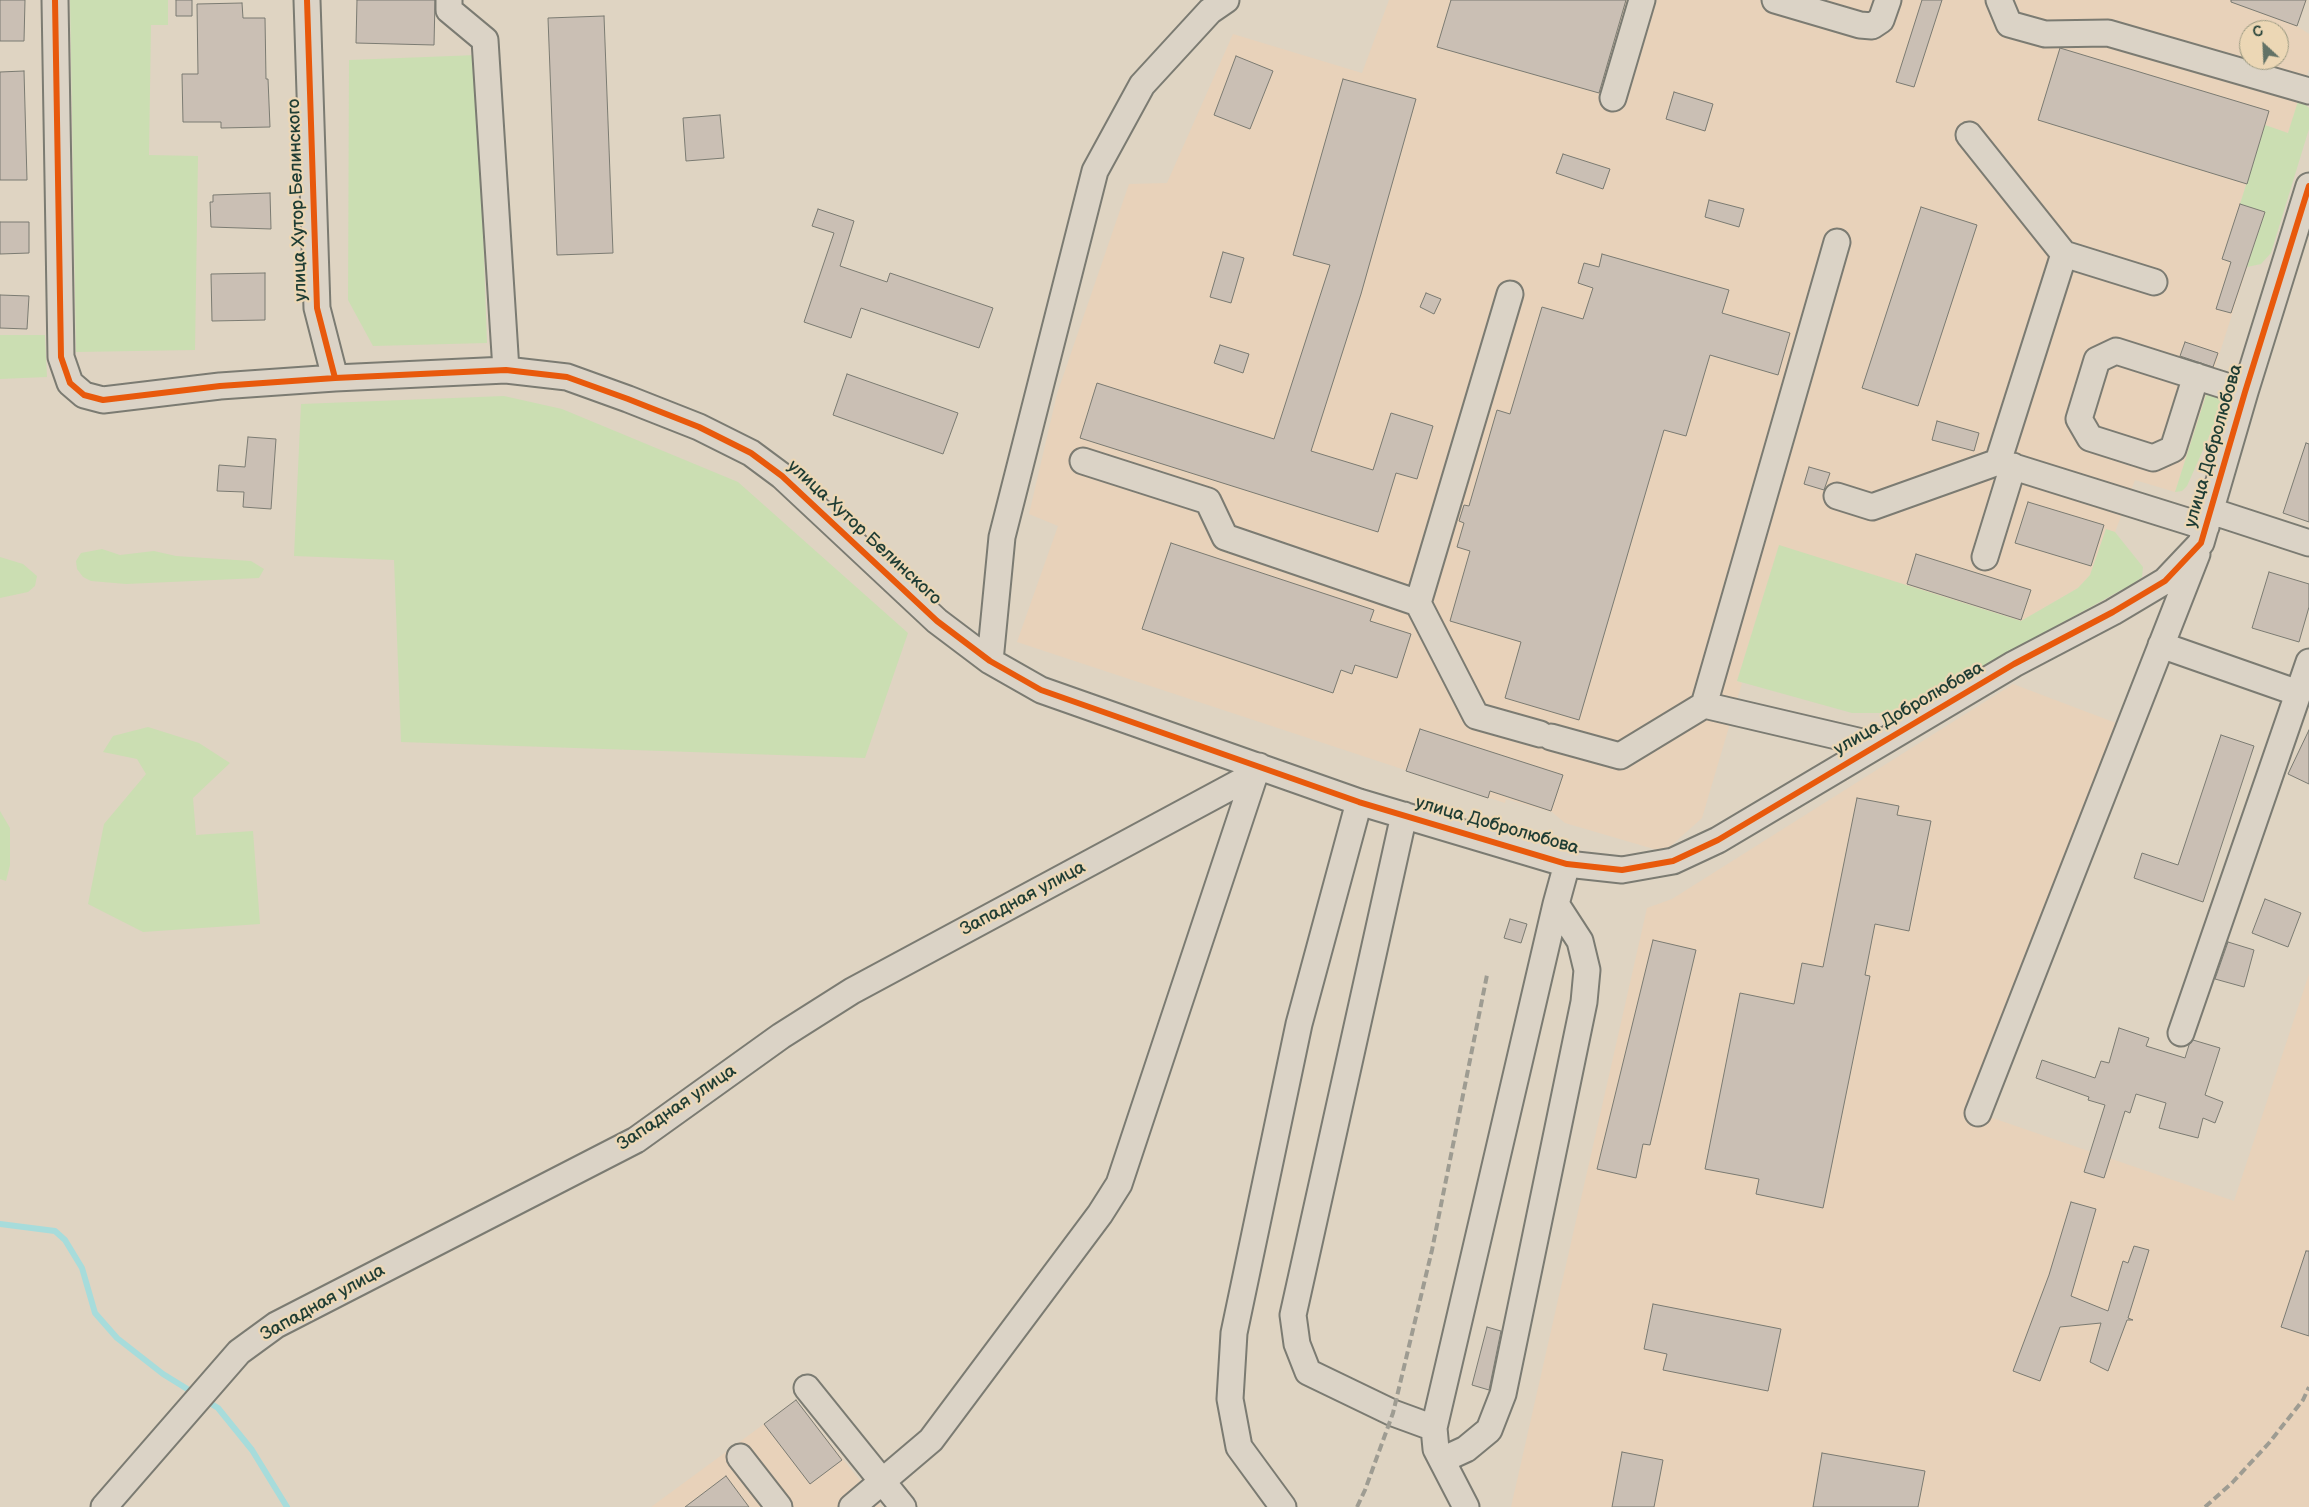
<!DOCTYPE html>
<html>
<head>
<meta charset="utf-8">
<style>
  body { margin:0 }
  #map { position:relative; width:2309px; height:1507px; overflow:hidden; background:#dfd4c2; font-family:"Balsamiq Sans",sans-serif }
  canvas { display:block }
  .north { position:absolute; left:2239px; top:20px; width:50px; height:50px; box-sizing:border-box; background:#ecd7b5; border:1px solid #9a9981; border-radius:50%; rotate:335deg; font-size:14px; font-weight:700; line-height:20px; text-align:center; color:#1f3d34 }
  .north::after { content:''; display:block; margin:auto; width:18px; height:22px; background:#627266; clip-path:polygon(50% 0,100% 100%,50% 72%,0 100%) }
</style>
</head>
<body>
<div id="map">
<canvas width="2309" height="1507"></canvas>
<div class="north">С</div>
</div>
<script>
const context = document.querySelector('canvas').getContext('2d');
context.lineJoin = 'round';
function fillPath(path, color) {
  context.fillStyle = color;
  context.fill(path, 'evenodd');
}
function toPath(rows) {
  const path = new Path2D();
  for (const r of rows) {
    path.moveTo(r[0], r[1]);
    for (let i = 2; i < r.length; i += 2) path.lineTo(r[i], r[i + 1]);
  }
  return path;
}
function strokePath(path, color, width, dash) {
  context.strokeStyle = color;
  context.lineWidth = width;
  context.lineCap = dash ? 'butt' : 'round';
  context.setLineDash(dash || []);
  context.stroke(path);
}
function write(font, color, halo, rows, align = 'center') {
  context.font = font + ' "Balsamiq Sans",sans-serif';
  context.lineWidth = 4.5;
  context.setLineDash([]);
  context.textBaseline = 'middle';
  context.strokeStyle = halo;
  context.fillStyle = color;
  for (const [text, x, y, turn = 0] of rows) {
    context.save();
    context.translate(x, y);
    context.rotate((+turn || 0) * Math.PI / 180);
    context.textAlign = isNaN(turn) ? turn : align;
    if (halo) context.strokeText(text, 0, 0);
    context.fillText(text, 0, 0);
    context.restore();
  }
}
fillPath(toPath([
  [1389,0,2307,0,2297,26,2309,34,2309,69,2288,133,2265,125,2240,204,2265,212,2175,492,2135,480,2115,532,2106,529,2090,575,2078,588,2021,621,1779,546,1737,681,1742,683,1702,818,1664,852,1565,823,1552,812,1506,799,1505,803,1017,642,1058,526,1029,514,1057,394,1129,184,1167,183,1233,34,1362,73],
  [2249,30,2279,30,2279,60,2249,60],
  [2013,684,2116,723,1968,1107,1978,1113,2234,1201,2309,974,2309,1507,1511,1507,1647,908,1672,899],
  [796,1400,881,1507,651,1507,764,1424]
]), '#e8d2ba');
fillPath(toPath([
  [70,0,168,0,168,25,151,25,149,155,198,156,195,350,76,352],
  [477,55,487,343,373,346,348,300,349,60],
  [2299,98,2309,108,2309,129,2271,253,2261,264,2247,267,2265,212,2240,204,2265,125,2288,133],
  [0,335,45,335,47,377,0,379],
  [2208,389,2227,396,2187,486,2182,491,2175,492],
  [504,396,562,409,738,482,908,633,865,758,401,742,394,560,294,556,301,404],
  [2106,529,2115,532,2143,567,2142,577,2134,583,1919,702,1882,713,1852,713,1737,681,1779,545,2021,621,2078,588,2090,575],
  [102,549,120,555,154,551,176,556,251,561,264,569,259,578,126,584,91,581,83,577,77,569,76,561,81,553],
  [0,557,23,564,37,576,35,586,28,592,0,598],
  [148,727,199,743,230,763,193,798,196,835,253,831,260,924,143,932,88,904,104,824,146,774,137,759,103,752,113,736],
  [0,811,10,828,10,865,6,881,0,879]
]), '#cbdeb2');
strokePath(toPath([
  [0,1224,55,1231,65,1240,82,1268,95,1313,117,1338,163,1374,197,1395],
  [205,1400,218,1408,252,1450,287,1507]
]), '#a7dcdb', 6);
const building = toPath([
  [0,0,25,0,24,41,0,41,0,0],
  [176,0,192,0,192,16,176,16,176,0],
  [357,0,435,0,434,45,356,43,357,0],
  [1451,0,1626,0,1599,93,1437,47,1451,0],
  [1922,0,1942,0,1914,87,1896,82,1922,0],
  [2231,0,2306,0,2297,26,2231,2,2231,0],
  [242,3,243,18,265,18,266,79,268,79,270,127,221,128,221,122,183,122,182,74,198,74,197,4,242,3],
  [604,16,613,253,557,255,548,18,604,16],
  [2060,48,2269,111,2247,184,2038,120,2060,48],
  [1236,56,1273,71,1250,129,1214,115,1236,56],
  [24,71,27,180,0,180,0,72,24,71],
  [1343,79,1416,99,1361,294,1311,451,1373,470,1391,413,1433,426,1417,479,1396,473,1378,532,1080,438,1097,383,1274,439,1330,265,1293,255,1343,79],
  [1674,92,1713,104,1705,131,1666,119,1674,92],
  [720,115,724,158,686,161,683,118,720,115],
  [1563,154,1610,169,1603,189,1556,173,1563,154],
  [270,193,271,229,211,227,210,202,213,202,213,195,270,193],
  [1709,200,1744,209,1739,227,1705,217,1709,200],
  [2240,204,2265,212,2231,313,2216,309,2231,262,2222,259,2240,204],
  [1921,207,1977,225,1918,406,1862,388,1921,207],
  [818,209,854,221,840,266,887,282,890,273,993,308,979,348,861,308,851,338,804,322,834,233,812,226,818,209],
  [0,222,29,222,29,253,0,254,0,222],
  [1223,252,1244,258,1231,303,1210,297,1223,252],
  [1602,254,1729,290,1722,313,1790,333,1778,375,1710,355,1686,436,1664,430,1579,720,1505,698,1521,642,1450,621,1470,551,1457,547,1464,523,1459,521,1464,505,1469,506,1497,410,1510,414,1542,307,1583,319,1593,288,1578,283,1584,263,1599,267,1602,254],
  [265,273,265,320,212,321,211,274,265,273],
  [1426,293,1441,299,1434,314,1420,307,1426,293],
  [0,295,29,296,27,329,0,328,0,295],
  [2185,342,2218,353,2213,367,2180,356,2185,342],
  [1220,345,1249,354,1243,373,1214,363,1220,345],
  [847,374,958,413,943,454,833,415,847,374],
  [1937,421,1979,433,1974,451,1932,440,1937,421],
  [248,437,276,439,271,509,243,507,244,492,217,491,219,465,245,467,248,437],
  [2306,443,2309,444,2309,522,2283,513,2306,443],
  [1809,467,1830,473,1824,490,1804,484,1809,467],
  [2028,502,2104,525,2091,566,2015,543,2028,502],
  [1171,543,1374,610,1370,621,1411,634,1397,678,1355,665,1352,674,1341,670,1333,693,1142,629,1171,543],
  [1916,554,2031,590,2021,620,1907,584,1916,554],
  [2269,572,2309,584,2309,607,2299,642,2252,628,2269,572],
  [1420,729,1563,775,1551,811,1490,791,1488,798,1406,771,1420,729],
  [2309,730,2309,784,2288,774,2309,730],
  [2221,735,2254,746,2203,902,2134,878,2142,853,2178,865,2221,735],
  [1857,798,1899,806,1897,815,1931,821,1909,931,1875,924,1865,975,1870,976,1823,1208,1756,1194,1759,1179,1705,1169,1740,993,1794,1004,1802,963,1823,967,1857,798],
  [2265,899,2301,913,2288,947,2252,933,2265,899],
  [1510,919,1527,924,1521,943,1504,938,1510,919],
  [1653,940,1696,950,1650,1145,1643,1144,1636,1178,1597,1169,1653,940],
  [2228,942,2254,950,2244,987,2215,979,2228,942],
  [2119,1028,2149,1038,2146,1046,2185,1058,2189,1045,2193,1040,2220,1048,2205,1095,2223,1102,2215,1123,2203,1118,2198,1138,2159,1128,2166,1103,2136,1094,2130,1113,2125,1111,2104,1178,2084,1172,2105,1105,2088,1100,2089,1097,2036,1078,2042,1060,2095,1078,2101,1061,2109,1063,2119,1028],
  [2071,1202,2096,1209,2071,1296,2108,1311,2123,1261,2128,1263,2134,1246,2149,1250,2128,1318,2133,1320,2127,1320,2108,1371,2090,1362,2101,1323,2060,1327,2040,1381,2013,1371,2049,1275,2071,1202],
  [2306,1251,2309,1251,2309,1336,2281,1327,2306,1251],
  [1653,1304,1781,1329,1768,1391,1663,1370,1667,1354,1644,1349,1653,1304],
  [1487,1327,1501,1331,1489,1390,1472,1385,1487,1327],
  [796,1400,842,1460,810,1484,764,1424,796,1400],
  [1622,1452,1663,1460,1654,1507,1612,1507,1622,1452],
  [1822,1453,1925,1471,1918,1507,1813,1507,1822,1453],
  [726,1476,749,1507,685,1507,726,1476]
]);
fillPath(building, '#cabfb4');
strokePath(building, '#7b7b72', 1);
const minor = toPath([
  [55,0,61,357,70,383,84,395,103,400,220,386,335,378],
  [307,0,317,308,335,378,506,370,567,377,628,399,699,427,751,453,782,476,937,621,990,661,1041,690,1359,802,1567,864,1622,870,1673,861,1718,840,2014,664,2113,612,2165,581,2201,543,2245,392,2309,186],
  [449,0,449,10,485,40,506,370],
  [1775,0,1860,25,1872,26,1881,20,1888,0],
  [1999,0,2009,24,2045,34,2108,33,2309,91],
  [1613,98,1642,0],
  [1969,135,2064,254],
  [1837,242,1704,705,1875,745],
  [2154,282,2064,254,1998,462,2206,527],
  [1510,294,1418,603,1476,716,1540,734],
  [2196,376,2173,449,2153,458,2090,438,2079,419,2097,360,2116,351,2245,392],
  [1083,461,1208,501,1225,537,1418,603],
  [1837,496,1872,507,1998,462],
  [2211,511,2309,543],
  [1985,557,2013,466],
  [2161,645,2298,693],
  [990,661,1002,537,1095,171,1142,85,1210,11,1226,0],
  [1551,737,1620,756,1704,705],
  [1404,815,1293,1315,1297,1344,1308,1372,1393,1413,1434,1428],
  [2181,1033,2309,662],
  [1978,1113,2197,554],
  [807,1388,903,1507],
  [740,1457,779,1507],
  [1442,1460,1466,1449,1489,1430,1503,1394,1584,1002,1587,970,1580,941,1556,904,1567,864],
  [104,1507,239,1352,276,1325,636,1140,781,1036,852,991,1255,774,1259,766],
  [852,1507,931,1440,1100,1214,1119,1184,1255,774],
  [1283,1507,1239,1447,1230,1399,1234,1333,1299,1024,1359,802],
  [1466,1507,1436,1449,1434,1428,1556,904]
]);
strokePath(minor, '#7b7b72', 29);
strokePath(minor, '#dbd3c6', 25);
strokePath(toPath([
  [1357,1507,1365,1490,1393,1413,1432,1250,1487,975],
  [2205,1507,2232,1483,2269,1443,2303,1400,2309,1387]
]), '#9e9c92', 4, [8, 4]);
strokePath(toPath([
  [55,0,61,357,70,383,84,395,103,400,220,386,335,378],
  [307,0,317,308,335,378,506,370,567,377,628,399,699,427,751,453,782,476,937,621,990,661,1041,690,1359,802,1567,864,1622,870,1673,861,1718,840,2014,664,2113,612,2165,581,2201,543,2245,392,2309,186]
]), '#e8590c', 6);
write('18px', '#1f3d34', '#ecd7b5', [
  ["улица Хутор Белинского",298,200,-92],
  ["улица Добролюбова",2214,446,-74],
  ["улица Хутор Белинского",864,533,43],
  ["улица Добролюбова",1909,709,-30],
  ["улица Добролюбова",1497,826,16],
  ["Западная улица",1023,899,-28],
  ["Западная улица",677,1108,-34],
  ["Западная улица",323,1303,-29]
]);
</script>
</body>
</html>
